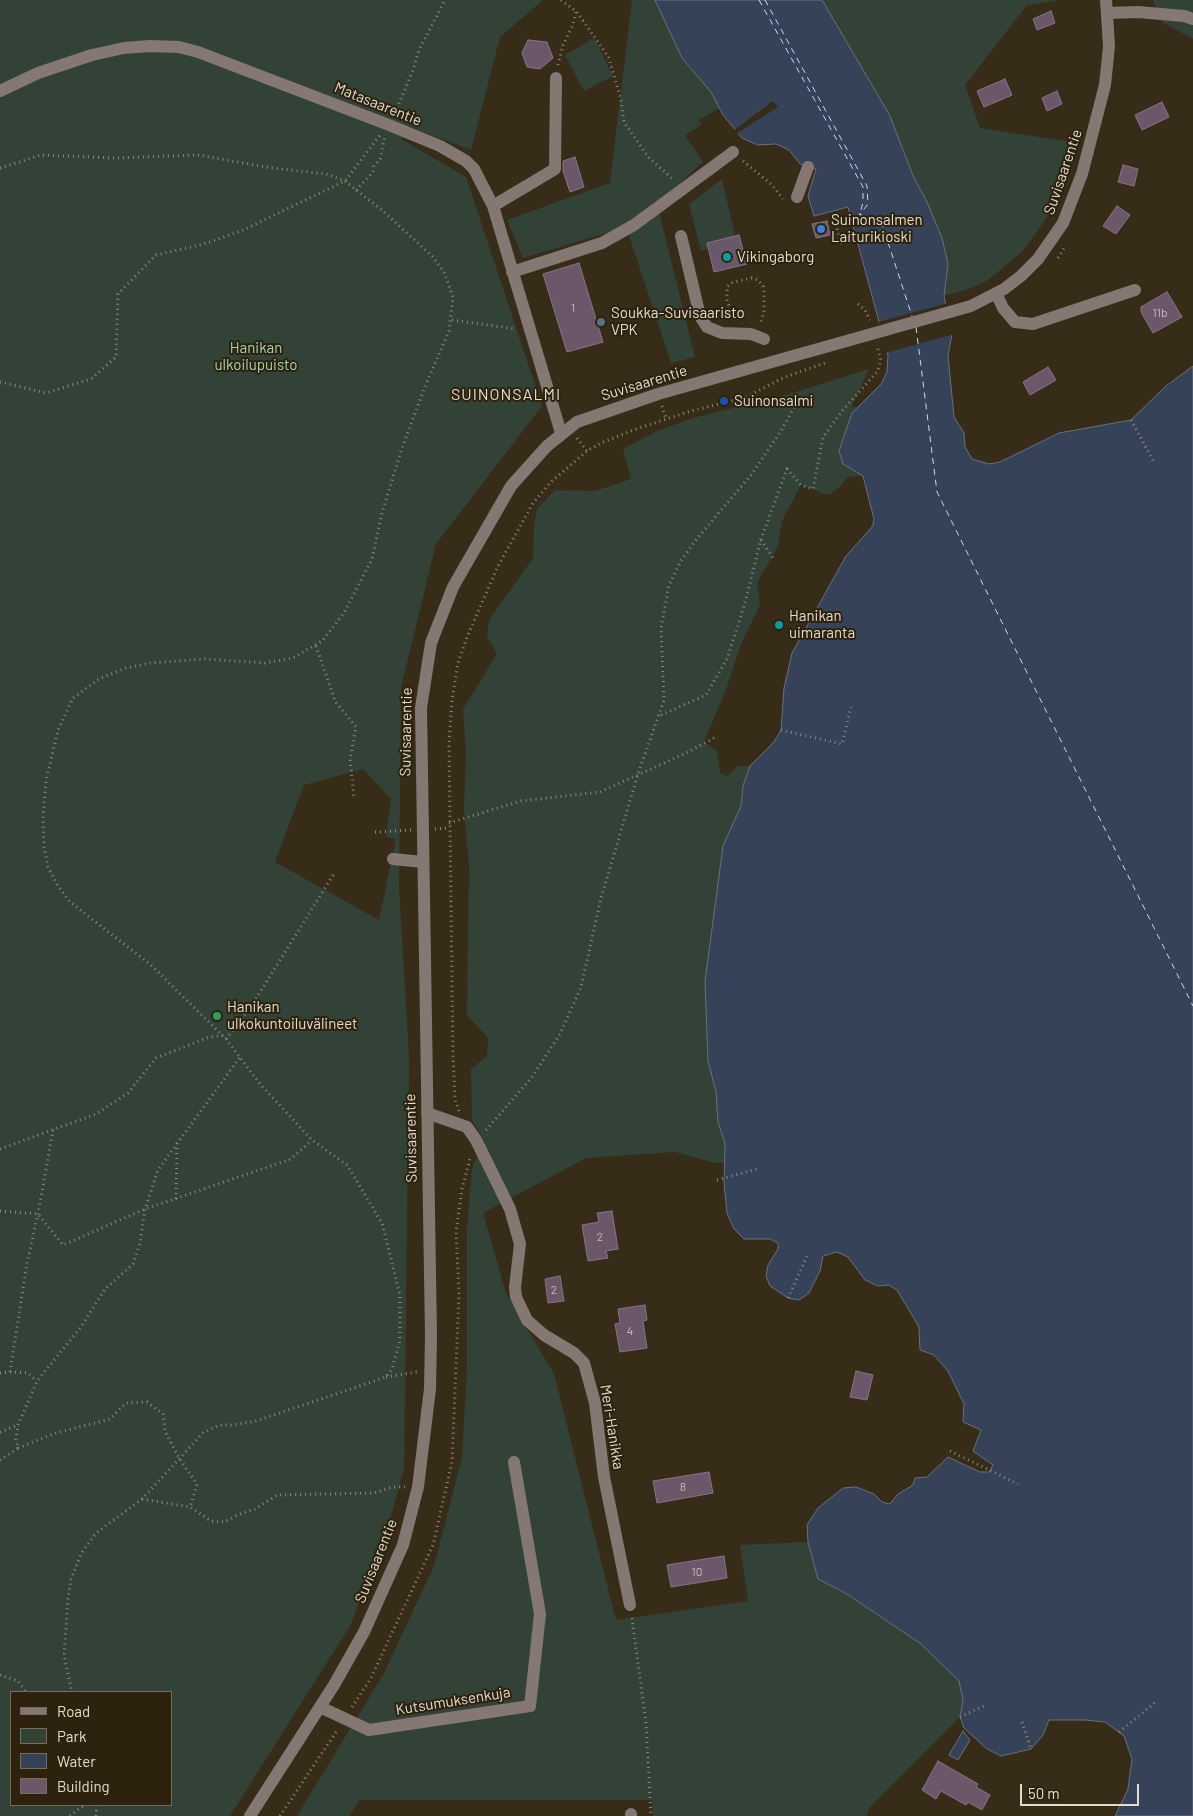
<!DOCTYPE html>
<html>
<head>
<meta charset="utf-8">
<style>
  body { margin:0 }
  #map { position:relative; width:1193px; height:1816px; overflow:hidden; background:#372c17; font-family:Barlow,sans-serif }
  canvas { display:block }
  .legend { position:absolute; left:10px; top:1691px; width:162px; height:115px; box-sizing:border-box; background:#2d220d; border:1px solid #756c5a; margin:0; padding:6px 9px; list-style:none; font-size:15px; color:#e2dbce }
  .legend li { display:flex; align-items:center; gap:10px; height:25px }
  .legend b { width:25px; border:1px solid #756c5a }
  .scale { position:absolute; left:1020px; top:1784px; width:119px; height:22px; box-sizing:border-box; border:2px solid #e2dbce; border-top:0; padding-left:6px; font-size:15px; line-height:18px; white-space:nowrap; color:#e2dbce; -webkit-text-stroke:4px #2d220d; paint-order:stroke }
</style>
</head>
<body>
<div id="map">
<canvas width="1193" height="1816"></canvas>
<ul class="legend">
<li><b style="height:6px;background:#857872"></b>Road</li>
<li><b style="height:14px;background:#334237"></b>Park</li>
<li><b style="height:14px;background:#354258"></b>Water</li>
<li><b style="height:14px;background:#6a586a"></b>Building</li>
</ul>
<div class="scale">50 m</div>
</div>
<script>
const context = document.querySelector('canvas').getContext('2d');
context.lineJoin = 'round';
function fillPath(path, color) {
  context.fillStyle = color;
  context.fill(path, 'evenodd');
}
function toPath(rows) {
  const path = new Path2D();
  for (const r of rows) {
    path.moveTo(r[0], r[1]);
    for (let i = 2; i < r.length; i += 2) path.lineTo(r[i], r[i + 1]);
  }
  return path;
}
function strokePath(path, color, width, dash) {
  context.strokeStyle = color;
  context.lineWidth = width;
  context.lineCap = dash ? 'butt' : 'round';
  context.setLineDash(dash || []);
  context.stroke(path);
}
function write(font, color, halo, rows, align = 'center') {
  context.font = font + ' Barlow,sans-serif';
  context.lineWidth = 4;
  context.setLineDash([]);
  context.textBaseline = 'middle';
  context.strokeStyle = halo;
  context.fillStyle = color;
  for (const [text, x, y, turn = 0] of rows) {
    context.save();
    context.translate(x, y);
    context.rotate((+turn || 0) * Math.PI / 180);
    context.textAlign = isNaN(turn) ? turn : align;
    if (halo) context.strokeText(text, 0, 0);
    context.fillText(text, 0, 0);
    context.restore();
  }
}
fillPath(toPath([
  [0,0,543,0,500,37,471,150,410,127,401,139,466,177,542,406,436,544,401,687,399,887,409,1057,404,1469,385,1538,350,1626,230,1816,0,1816],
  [363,769,391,799,386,837,396,839,379,920,275,862,304,785],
  [11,1692,171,1692,171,1805,11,1805],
  [632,0,741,0,779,73,699,120,701,125,685,135,703,162,657,204,695,357,671,363,625,223,610,232,523,258,507,220,610,183],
  [788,0,1060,0,1027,5,965,85,980,128,1079,143,1050,213,1023,251,988,280,969,289,944,296,945,287],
  [1153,0,1193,0,1193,39,1162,22],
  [594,38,613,76,584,91,565,55],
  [722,179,735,236,707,243,708,249,701,251,689,204],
  [869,369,852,406,863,411,904,502,868,533,874,519,863,476,848,477,840,487,830,494,823,494,813,489,801,485,782,521,778,546,757,583,760,605,741,644,727,687,704,742,717,751,720,773,727,776,738,766,750,766,774,742,725,1163,715,1163,675,1152,586,1158,483,1213,506,1293,554,1374,616,1620,748,1601,740,1545,808,1542,818,1579,847,1594,921,1644,959,1681,963,1700,960,1717,869,1808,867,1816,653,1816,652,1800,360,1800,349,1816,297,1816,384,1673,434,1566,462,1457,467,1368,467,1230,472,1169,483,1139,472,1120,471,1069,487,1056,488,1038,467,1015,469,864,464,810,466,751,463,709,497,654,487,636,489,620,533,558,534,527,537,509,555,490,595,491,631,479,623,449,657,431,693,418,786,395]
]), '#334237');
const water = toPath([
  [655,0,822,0,889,114,914,178,927,202,942,238,948,264,944,296,952,334,948,356,954,417,964,433,965,447,972,459,989,464,1000,462,1059,433,1131,420,1166,386,1193,366,1193,1816,1115,1816,1128,1789,1132,1759,1124,1736,1105,1722,1085,1720,1049,1720,1043,1735,1031,1749,1001,1756,987,1749,964,1728,960,1717,963,1700,959,1681,921,1644,847,1594,818,1579,808,1542,807,1525,818,1508,843,1488,856,1487,874,1494,882,1502,890,1504,898,1494,913,1485,915,1478,927,1477,948,1457,980,1472,989,1472,993,1465,973,1451,981,1430,963,1422,964,1404,948,1371,934,1355,920,1350,919,1327,897,1290,889,1285,878,1286,865,1280,848,1257,837,1252,823,1256,820,1271,809,1293,799,1300,788,1298,770,1286,766,1276,768,1265,778,1249,778,1243,770,1239,744,1239,734,1229,727,1213,724,1183,725,1144,718,1122,716,1092,708,1061,705,981,723,846,741,806,743,786,750,766,774,742,781,730,784,688,792,653,846,556,873,526,874,519,863,476,843,464,839,451,852,413,881,384,887,372,888,355,848,207,814,216,808,196,816,169,800,164,789,150,776,144,758,145,742,138,723,115,711,92,682,58,655,0],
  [963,1731,970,1740,958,1760,949,1755,963,1731]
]);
fillPath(water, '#354258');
strokePath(water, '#69707b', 1);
fillPath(toPath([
  [773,101,778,107,736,134,733,131],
  [948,303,955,334,885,353,878,322]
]), '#372c17');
strokePath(toPath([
  [759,0,863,187,863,202,860,214],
  [765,0,867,186,868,204,860,214],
  [859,214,882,224,912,316],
  [916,327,937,492,1193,1006]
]), '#c2d9fe', 1, [6, 5]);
const building = toPath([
  [1051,11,1055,23,1037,30,1033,19,1051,11],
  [528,40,547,42,553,58,540,69,527,67,522,53,528,40],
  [1005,79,1012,95,984,107,977,91,1005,79],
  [1057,91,1062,104,1047,111,1042,98,1057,91],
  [1162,102,1169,117,1142,130,1135,115,1162,102],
  [575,157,584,187,570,192,563,171,563,161,575,157],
  [1123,165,1138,169,1134,186,1118,182,1123,165],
  [1117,206,1130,215,1116,234,1103,226,1117,206],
  [827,221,830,235,816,238,812,224,827,221],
  [739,235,747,264,714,272,707,243,739,235],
  [579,263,603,342,567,352,543,274,579,263],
  [1167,292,1182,317,1153,333,1141,312,1141,307,1167,292],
  [1048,367,1056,380,1030,395,1023,382,1048,367],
  [612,1211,618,1249,606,1251,608,1258,588,1261,582,1225,599,1222,597,1213,612,1211],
  [560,1276,564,1301,548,1303,545,1279,560,1276],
  [645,1305,647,1320,643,1321,647,1348,620,1352,615,1324,620,1323,618,1309,645,1305],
  [856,1371,873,1375,867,1400,850,1397,856,1371],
  [709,1472,713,1493,657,1503,653,1481,709,1472],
  [724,1556,727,1578,671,1587,667,1565,724,1556],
  [938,1761,978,1784,976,1787,990,1795,982,1810,968,1802,966,1805,941,1791,936,1799,922,1790,938,1761]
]);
fillPath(building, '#6a586a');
strokePath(building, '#877488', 1);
strokePath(toPath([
  [561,0,577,12,609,58,621,100,624,122,648,157,674,180],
  [558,65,563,45,573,25,576,12],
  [395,113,413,70,419,50,445,0],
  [743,161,772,185,783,199],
  [0,168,41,155,114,158,198,155,272,168,326,174,345,181,383,211,433,257,444,272,453,297,449,331,424,389,401,451,382,513,372,559,344,613,322,641,293,658,265,663,205,659,150,663,126,668,99,679,73,698,58,730,46,781,43,818,44,846,48,867,58,886,70,902,151,965,226,1039,260,1084,312,1140,347,1165,382,1223,400,1295,400,1340,392,1369,386,1377,256,1421,233,1425,219,1425,203,1433,142,1499,96,1533,81,1554,71,1579,68,1598,64,1656,72,1692],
  [356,190,373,172,374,166,380,159,385,136],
  [842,244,836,225,859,214],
  [1058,258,1065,247],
  [858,304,865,310,870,320],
  [735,319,727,301,727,287,731,283,752,278,758,280,763,286,764,293,764,312,760,324],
  [452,320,516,329],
  [654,381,653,378,671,374],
  [0,382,46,393,91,379,116,357,118,294,156,255,204,244,241,231,345,181,380,135],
  [662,406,666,419],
  [1131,420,1155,464],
  [577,438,587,451],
  [761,540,774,559],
  [316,646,335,701,356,727,350,759,354,798],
  [661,715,706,695,727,659,745,603,761,539,787,469,801,485,813,489,823,437,842,411,877,372,881,361,877,345],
  [781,730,842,744,851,707],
  [449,823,521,801,600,792,684,754,714,738],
  [435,829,449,828],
  [375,832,411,830],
  [226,1039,252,1005,335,872],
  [459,1111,455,1100,453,1056,449,743,452,700,458,663,467,637,498,566,533,503,551,482,587,451,603,442,639,428,691,411,744,398,785,377,825,363],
  [486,1130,532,1077,560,1034,581,987,601,898,638,774,664,700,661,628,669,585,681,561,695,541,751,475,781,431,798,400],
  [0,1149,96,1114,128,1093,156,1058,207,1038,222,1035],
  [717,1180,757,1169],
  [176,1199,177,1142],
  [0,1211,38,1214,63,1245,145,1209,291,1159,312,1140],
  [788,1298,807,1256],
  [10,1372,27,1263,38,1214,53,1130],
  [0,1373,10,1372,28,1373,37,1381],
  [386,1377,417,1372],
  [0,1432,18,1425],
  [18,1448,53,1434,110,1419,126,1403,147,1402,163,1414,165,1431,179,1458,197,1484,190,1507],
  [950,1451,1018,1484],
  [0,1460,18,1448,16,1439,18,1425,37,1381,81,1327,105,1289,133,1264,140,1243,145,1209,158,1170,240,1057],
  [142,1499,190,1507,211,1521,225,1522,237,1515,255,1509,277,1495,374,1493,392,1487,405,1487],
  [632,1618,646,1723,651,1816],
  [0,1675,18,1681,26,1692],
  [352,1707,371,1678,433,1545,452,1462,459,1294,456,1231,462,1189,470,1159],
  [960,1717,986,1705],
  [1022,1722,1031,1749],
  [1119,1732,1157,1701],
  [70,1816,84,1805],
  [96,1816,97,1805],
  [280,1816,338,1729]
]), '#918877', 3, [1, 4]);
strokePath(toPath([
  [1108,13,1138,12,1184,16,1193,19],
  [0,91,38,73,92,55,124,48,150,46,179,47,198,52,389,125,440,146,466,161,474,169,493,206,561,433],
  [797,197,808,167],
  [493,206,555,169,556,78],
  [681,236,700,316,707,327,722,333,751,334,764,339],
  [512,272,602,243,634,225,733,152],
  [996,293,1003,308,1015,322,1033,324,1135,290],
  [393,859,423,862],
  [427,1113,467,1127,476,1140,510,1209,520,1244,515,1287,516,1297,527,1320,544,1335,574,1353,584,1363,595,1403,604,1477,630,1605],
  [320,1707,369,1730,530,1706,540,1614,514,1462],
  [631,1814,631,1816],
  [250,1816,334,1685,364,1632,403,1545,418,1487,430,1389,431,1336,421,708,431,643,453,587,511,486,547,446,577,422,658,394,971,306,1004,289,1021,276,1038,259,1063,223,1082,174,1105,85,1109,46,1106,0]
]), '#857872', 12);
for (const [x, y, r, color] of [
  [821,229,5,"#3f7fe0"],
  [727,257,5,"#0f9aa8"],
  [601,322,5,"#5c6f8a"],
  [724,401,5,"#1a4fb4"],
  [779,625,5,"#0f9aa8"],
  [217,1016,5,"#2e9e5b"]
]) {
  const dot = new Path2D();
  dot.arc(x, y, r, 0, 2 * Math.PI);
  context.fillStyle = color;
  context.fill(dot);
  strokePath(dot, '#2d220d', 2);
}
write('12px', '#c4bab5', null, [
  ["1",573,308],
  ["11b",1160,313],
  ["2",600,1237],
  ["2",554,1290],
  ["4",630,1331],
  ["8",683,1487],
  ["10",697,1572]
]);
write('15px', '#e2dbce', '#2d220d', [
  ["Matasaarentie",378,104,22],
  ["Suvisaarentie",1063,172,-71],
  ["Suvisaarentie",644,383,-17],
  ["Suvisaarentie",406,732,-89],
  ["Suvisaarentie",411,1138,-91],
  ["Meri-Hanikka",612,1427,81],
  ["Suvisaarentie",376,1561,-68],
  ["Kutsumuksenkuja",453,1701,-9]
]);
write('15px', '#e2dbce', '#2d220d', [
  ["Suinonsalmen",831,220],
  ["Laiturikioski",831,237],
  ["Vikingaborg",737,257],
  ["Soukka-Suvisaaristo",611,313],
  ["VPK",611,330],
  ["Suinonsalmi",734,401],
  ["Hanikan",789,616],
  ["uimaranta",789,633],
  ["Hanikan",227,1007],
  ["ulkokuntoiluvälineet",227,1024]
], 'left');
write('15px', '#a3d4b0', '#2d220d', [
  ["Hanikan",256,348],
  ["ulkoilupuisto",256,365]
]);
context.letterSpacing = '1px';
write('16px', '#e2dbce', '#2d220d', [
  ["SUINONSALMI",506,395]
]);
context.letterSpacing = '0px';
</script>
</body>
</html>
